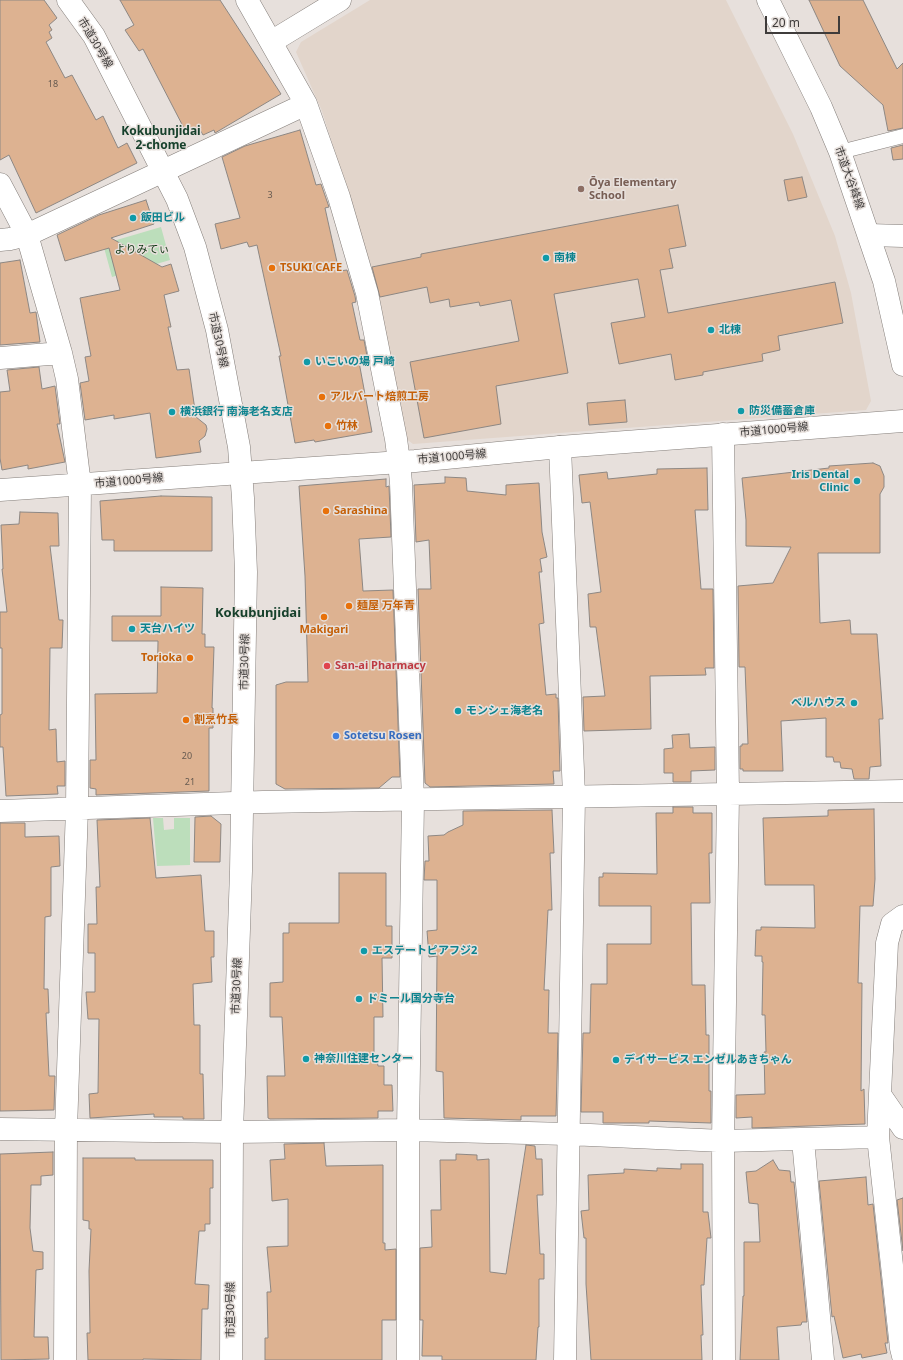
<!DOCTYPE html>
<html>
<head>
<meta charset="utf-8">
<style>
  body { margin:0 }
  #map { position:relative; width:903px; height:1360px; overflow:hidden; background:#e7e0dc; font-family:"Noto Sans",sans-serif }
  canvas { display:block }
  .scale { position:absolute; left:765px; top:16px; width:75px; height:18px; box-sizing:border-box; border:2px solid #3f3c3b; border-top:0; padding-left:5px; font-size:12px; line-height:14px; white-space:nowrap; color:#3f3c3b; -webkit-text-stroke:3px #e7e0dc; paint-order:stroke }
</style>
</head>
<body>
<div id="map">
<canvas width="903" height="1360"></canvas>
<div class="scale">20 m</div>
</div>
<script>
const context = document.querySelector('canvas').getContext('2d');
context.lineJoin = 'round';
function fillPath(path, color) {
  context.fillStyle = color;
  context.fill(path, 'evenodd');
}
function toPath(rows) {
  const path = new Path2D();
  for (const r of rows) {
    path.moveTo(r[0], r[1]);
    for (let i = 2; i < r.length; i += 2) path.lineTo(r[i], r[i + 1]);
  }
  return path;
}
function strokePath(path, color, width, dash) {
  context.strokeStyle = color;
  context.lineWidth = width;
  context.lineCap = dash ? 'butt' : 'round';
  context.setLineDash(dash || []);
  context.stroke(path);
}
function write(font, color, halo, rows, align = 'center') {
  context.font = font + ' "Noto Sans","Noto Sans JP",sans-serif';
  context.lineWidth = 3;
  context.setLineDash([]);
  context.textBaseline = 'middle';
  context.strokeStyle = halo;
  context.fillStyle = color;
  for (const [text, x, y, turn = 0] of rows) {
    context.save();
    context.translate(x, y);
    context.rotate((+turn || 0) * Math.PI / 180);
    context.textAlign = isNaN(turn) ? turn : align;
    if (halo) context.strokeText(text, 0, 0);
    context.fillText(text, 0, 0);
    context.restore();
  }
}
fillPath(toPath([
  [370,0,726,0,793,134,835,236,851,293,871,401,866,410,413,444,405,438,371,266,322,111,296,52,301,42]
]), '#e2d5cb');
fillPath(toPath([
  [161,227,170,260,112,277,103,244],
  [153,818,163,818,164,830,174,829,174,818,190,818,190,865,157,866]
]), '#bcdebb');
const building = toPath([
  [0,0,44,0,57,18,49,25,52,30,49,32,52,38,46,42,65,78,72,75,96,120,103,116,118,148,127,143,137,163,36,213,9,155,0,160,0,0],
  [120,0,220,0,281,94,215,133,214,130,203,135,199,128,187,134,143,49,139,51,125,30,134,25,120,0],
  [809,0,863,0,897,69,903,63,903,128,888,131,883,105,840,66,809,0],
  [300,130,316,185,321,184,329,207,325,208,339,271,347,270,355,296,356,302,352,303,360,340,364,340,368,361,359,362,372,432,315,442,314,440,295,443,279,356,281,356,257,245,249,247,247,242,221,249,215,224,240,218,222,157,245,146,300,130],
  [903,145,903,159,893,160,891,148,903,145],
  [802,177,807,197,788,201,784,180,802,177],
  [146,200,154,224,111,238,162,267,171,264,179,291,164,295,171,327,168,327,177,370,189,369,196,417,206,425,207,429,205,436,199,441,201,452,156,458,150,413,114,419,114,415,85,420,80,383,89,381,85,357,91,356,80,298,120,290,109,248,65,261,57,235,99,215,146,200],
  [678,205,686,246,669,249,673,268,660,270,668,313,835,282,843,323,778,336,780,350,762,354,763,361,703,372,703,375,675,380,671,354,619,364,611,323,645,317,638,279,554,294,568,373,496,386,501,424,424,438,410,362,519,341,511,300,480,306,479,302,450,307,449,299,430,303,427,287,380,297,372,267,421,257,421,254,678,205],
  [20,260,30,313,36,312,40,342,0,345,0,263,20,260],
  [39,367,42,389,55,386,60,424,57,424,65,462,28,469,28,465,2,470,0,458,0,392,10,391,7,370,39,367],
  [625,400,627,422,589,425,587,403,625,400],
  [873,463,880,466,884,476,884,487,880,494,880,553,818,553,820,623,850,620,851,634,877,634,883,719,879,719,881,766,870,767,869,779,854,779,852,769,841,768,840,762,834,762,833,757,826,757,826,718,781,721,783,771,743,771,743,769,740,769,740,746,742,746,742,744,748,744,745,667,739,667,738,586,773,583,791,547,746,546,746,520,742,478,829,468,829,466,873,463],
  [707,468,708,510,695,510,701,589,713,589,714,668,705,668,706,675,650,676,651,729,584,731,583,697,605,696,596,627,590,627,588,594,601,592,590,502,582,503,579,475,607,472,608,479,657,474,657,469,707,468],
  [445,477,466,478,467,491,506,495,506,485,539,483,542,532,547,557,540,559,542,572,539,572,544,623,539,624,546,695,556,694,556,698,558,698,560,771,553,771,554,784,430,787,425,783,418,589,431,589,429,540,416,542,414,485,445,483,445,477],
  [386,479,386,487,389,486,391,537,359,539,363,591,393,590,400,777,392,777,379,788,285,789,276,784,276,685,286,682,308,682,305,576,299,486,386,479],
  [161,496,212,497,212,551,114,551,114,540,102,540,100,501,161,496],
  [20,512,58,513,59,546,50,546,59,620,63,620,62,648,50,648,49,730,56,729,57,762,65,761,65,786,57,786,58,794,6,796,3,747,0,747,0,715,2,714,2,648,0,648,0,612,7,612,2,569,3,569,1,525,19,524,20,512],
  [161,587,203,588,202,634,205,634,205,647,214,647,212,708,213,708,213,728,209,728,209,791,96,795,96,789,90,788,90,760,96,760,95,694,157,693,158,641,112,641,112,616,161,616,161,587],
  [689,734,690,748,715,747,715,770,691,771,691,782,673,782,673,773,664,773,664,749,673,748,672,735,689,734],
  [673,807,693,807,693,813,712,813,712,853,709,853,710,903,691,903,692,985,705,985,706,1035,709,1035,709,1091,711,1091,711,1123,649,1121,649,1123,603,1123,603,1112,581,1112,583,1033,590,1033,591,984,607,984,607,944,651,944,651,906,599,906,599,877,603,877,603,873,657,874,656,813,673,813,673,807],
  [874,809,875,879,873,906,860,906,858,983,862,983,861,1091,864,1089,865,1124,752,1128,752,1117,736,1118,736,1095,765,1094,764,1052,766,1052,765,1015,762,1015,763,962,762,962,762,956,755,956,756,930,761,930,761,927,815,928,814,885,765,885,763,818,828,816,828,810,874,809],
  [552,810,554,853,550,853,552,910,548,910,544,990,549,990,548,1033,558,1033,556,1116,521,1116,521,1120,444,1118,443,1072,436,1071,437,956,429,957,427,931,437,930,437,880,424,880,425,861,429,861,428,836,444,835,448,832,463,825,463,811,552,810],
  [211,816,221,824,220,862,194,862,195,817,211,816],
  [150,818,156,878,201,875,205,931,214,931,214,957,211,957,212,982,193,984,194,1025,200,1025,200,1074,203,1074,204,1119,183,1119,183,1117,154,1117,154,1114,90,1118,89,1094,98,1093,99,1019,88,1019,86,992,95,992,95,953,88,953,88,924,97,924,96,887,100,887,97,820,150,818],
  [0,823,25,823,25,837,59,836,60,866,51,867,51,916,45,917,44,989,48,989,49,1013,46,1013,49,1076,55,1076,54,1110,0,1111,0,823],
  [339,873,386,873,386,926,392,926,392,958,382,958,383,1017,374,1017,374,1060,377,1060,378,1066,384,1066,384,1085,392,1085,393,1111,378,1111,378,1118,270,1119,268,1118,267,1076,285,1076,282,1017,270,1017,270,983,283,982,283,933,289,933,289,923,339,923,339,873],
  [324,1143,326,1166,383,1165,383,1243,385,1243,385,1250,396,1249,396,1320,382,1320,382,1360,265,1360,265,1338,268,1338,267,1292,271,1292,267,1247,288,1246,288,1199,272,1201,270,1160,285,1159,284,1144,324,1143],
  [526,1145,535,1146,536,1159,542,1159,543,1195,537,1195,540,1254,544,1254,544,1279,539,1279,539,1327,538,1327,536,1360,442,1360,442,1356,422,1356,423,1320,420,1320,420,1248,432,1247,431,1210,441,1210,440,1160,456,1160,456,1154,477,1155,477,1160,489,1159,490,1272,506,1274,526,1145],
  [53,1152,53,1175,41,1176,41,1185,31,1185,30,1228,33,1251,43,1252,43,1269,36,1270,34,1337,48,1337,49,1359,1,1360,0,1154,53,1152],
  [83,1158,135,1158,135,1160,213,1160,213,1188,210,1188,210,1224,205,1224,205,1231,199,1231,195,1284,209,1285,208,1309,202,1309,201,1360,143,1359,143,1360,88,1360,87,1333,90,1333,89,1271,91,1229,89,1229,89,1221,83,1220,83,1158],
  [773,1160,779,1170,790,1171,791,1182,794,1182,807,1322,802,1322,801,1325,777,1327,779,1360,740,1360,743,1296,744,1296,744,1242,760,1242,758,1204,749,1203,746,1172,756,1171,773,1160],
  [681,1164,703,1164,703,1212,708,1212,711,1238,707,1238,704,1285,701,1285,703,1335,701,1335,702,1360,591,1360,586,1284,586,1238,584,1238,581,1211,589,1210,588,1175,624,1173,624,1169,657,1171,657,1168,681,1169,681,1164],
  [866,1177,868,1205,873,1204,888,1343,885,1343,887,1353,862,1358,861,1354,843,1358,834,1316,832,1317,819,1181,866,1177],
  [903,1198,903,1251,897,1200,903,1198]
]);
fillPath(building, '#ddb291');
strokePath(building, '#8d8783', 1);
const lane = toPath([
  [840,152,903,136]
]);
const street = toPath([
  [247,0,306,104,339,197,367,293,396,439,399,462,401,483,413,800,408,1130,408,1360],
  [271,42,340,0],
  [0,184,27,235,61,353,67,379,80,485,77,808,66,1129,65,1360],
  [869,235,903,236],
  [0,240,10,239,27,235,306,104],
  [0,358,61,353],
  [723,434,728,794,723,1141,724,1360],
  [560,447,574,796,565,1360],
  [0,490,241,473],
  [0,811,263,802,903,791],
  [903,916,892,924,887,943,878,1137,901,1348,903,1356],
  [881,1096,903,1128],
  [0,1129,232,1132,408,1130,568,1134,723,1141,878,1137],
  [803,1140,823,1360]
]);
const secondary = toPath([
  [68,0,94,36,177,199,195,247,217,330,239,447,243,498,246,572,241,871,232,1132,231,1360],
  [768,0,821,107,840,152,884,281,903,365],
  [241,473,415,461,560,447,903,421]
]);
strokePath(lane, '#847e7a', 15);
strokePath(street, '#847e7a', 23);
strokePath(secondary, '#847e7a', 23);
strokePath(lane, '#fff', 14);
strokePath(street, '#fff', 22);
strokePath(secondary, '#fff', 22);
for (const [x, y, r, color] of [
  [581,189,4,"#8d6e63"],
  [133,218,4,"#0f9aa8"],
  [546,258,4,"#0f9aa8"],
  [272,268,4,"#e8710a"],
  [711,330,4,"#0f9aa8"],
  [307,362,4,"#0f9aa8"],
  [322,397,4,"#e8710a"],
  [741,411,4,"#0f9aa8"],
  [172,412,4,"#0f9aa8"],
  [328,426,4,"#e8710a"],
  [857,481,4,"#0f9aa8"],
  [326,511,4,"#e8710a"],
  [349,606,4,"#e8710a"],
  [324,617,4,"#e8710a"],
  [132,629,4,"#0f9aa8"],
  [190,658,4,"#e8710a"],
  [327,666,4,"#e0444e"],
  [854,703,4,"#0f9aa8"],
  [458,711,4,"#0f9aa8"],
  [186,720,4,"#e8710a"],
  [336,736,4,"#3f7fe0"],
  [364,951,4,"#0f9aa8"],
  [359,999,4,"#0f9aa8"],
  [306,1059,4,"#0f9aa8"],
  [616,1060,4,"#0f9aa8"]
]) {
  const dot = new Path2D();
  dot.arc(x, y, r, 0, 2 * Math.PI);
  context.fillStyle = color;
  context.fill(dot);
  strokePath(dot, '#e7e0dc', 1.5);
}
write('9px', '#665a50', null, [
  ["18",53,84],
  ["3",270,195],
  ["20",187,756],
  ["21",190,782]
]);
write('11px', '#3f3c3b', '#e7e0dc', [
  ["市道30号線",95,43,59],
  ["市道大谷峰線",849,178,70],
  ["市道30号線",218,340,78],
  ["市道1000号線",774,430,-5],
  ["市道1000号線",452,457,-5],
  ["市道1000号線",129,481,-5],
  ["市道30号線",245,662,-89],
  ["市道30号線",237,986,-88],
  ["市道30号線",231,1310,-90]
]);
write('bold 11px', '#785e54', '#e7e0dc', [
  ["Ōya Elementary",589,183],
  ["School",589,196]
], 'left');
write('bold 11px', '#0d838f', '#e7e0dc', [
  ["飯田ビル",141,218],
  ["南棟",554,258],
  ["北棟",719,330],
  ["いこいの場 戸崎",315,362],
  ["防災備蓄倉庫",749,411],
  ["横浜銀行 南海老名支店",180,412],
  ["Iris Dental",849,475,"right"],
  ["Clinic",849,488,"right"],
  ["天台ハイツ",140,629],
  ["ベルハウス",846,703,"right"],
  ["モンシェ海老名",466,711],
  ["エステートピアフジ2",372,951],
  ["ドミール国分寺台",367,999],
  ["神奈川住建センター",314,1059],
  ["デイサービス エンゼルあきちゃん",624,1060]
], 'left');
write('11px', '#0b340f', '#e7e0dc', [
  ["よりみてぃ",142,250]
]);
write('bold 11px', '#c56008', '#e7e0dc', [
  ["TSUKI CAFE",280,268],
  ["アルバート焙煎工房",330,397],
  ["竹林",336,426],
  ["Sarashina",334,511],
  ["麺屋 万年青",357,606],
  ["Makigari",324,630,"center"],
  ["Torioka",182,658,"right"],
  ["割烹竹長",194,720]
], 'left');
write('bold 11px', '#be3a42', '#e7e0dc', [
  ["San-ai Pharmacy",335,666]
], 'left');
write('bold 11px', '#366cbe', '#e7e0dc', [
  ["Sotetsu Rosen",344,736]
], 'left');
write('bold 12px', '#17412c', '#e7e0dc', [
  ["Kokubunjidai",161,132],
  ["2-chome",161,146]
]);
write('bold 13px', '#17412c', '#e7e0dc', [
  ["Kokubunjidai",258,613]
]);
</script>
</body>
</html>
